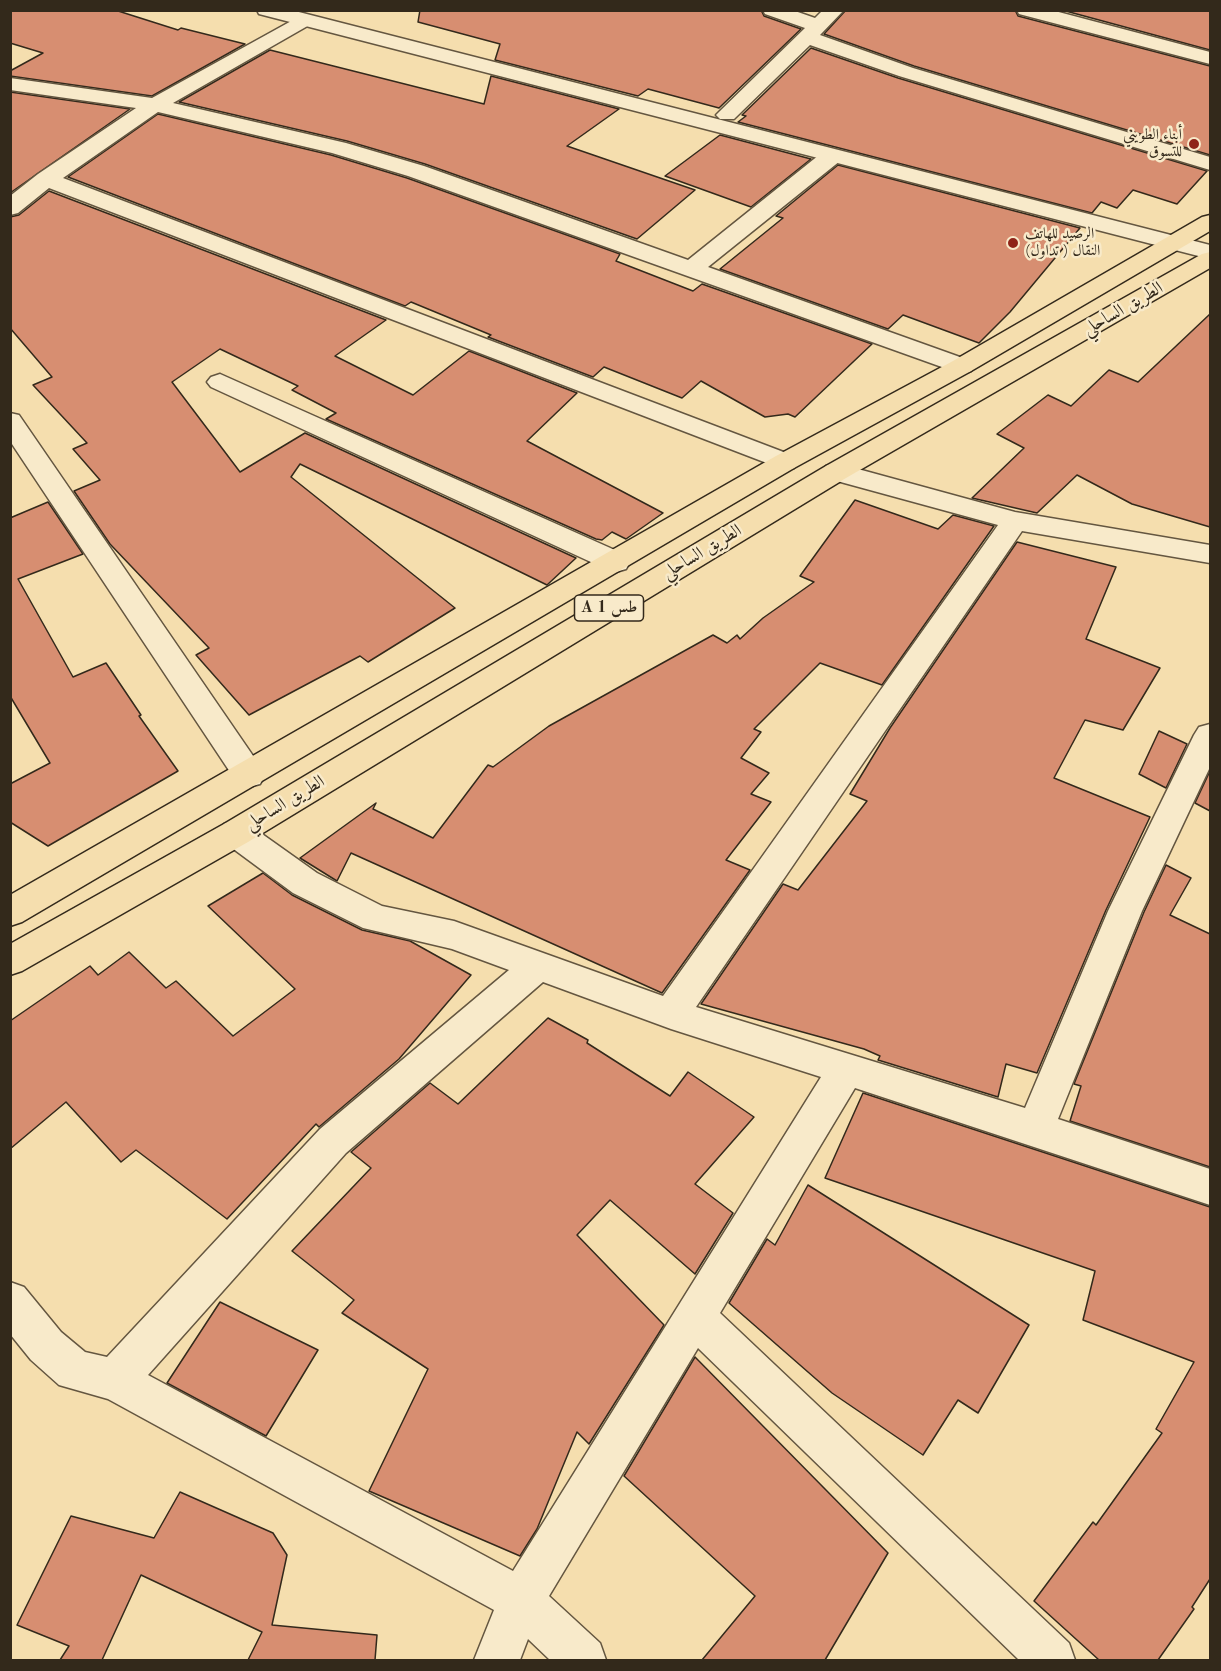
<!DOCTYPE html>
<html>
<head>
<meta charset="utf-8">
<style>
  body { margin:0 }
  #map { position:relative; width:1221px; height:1671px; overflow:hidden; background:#f5deae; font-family:"Old Standard TT",serif }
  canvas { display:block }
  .frame { position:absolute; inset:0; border:12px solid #33291b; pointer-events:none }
</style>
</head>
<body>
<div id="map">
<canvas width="1221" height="1671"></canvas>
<div class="frame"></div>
</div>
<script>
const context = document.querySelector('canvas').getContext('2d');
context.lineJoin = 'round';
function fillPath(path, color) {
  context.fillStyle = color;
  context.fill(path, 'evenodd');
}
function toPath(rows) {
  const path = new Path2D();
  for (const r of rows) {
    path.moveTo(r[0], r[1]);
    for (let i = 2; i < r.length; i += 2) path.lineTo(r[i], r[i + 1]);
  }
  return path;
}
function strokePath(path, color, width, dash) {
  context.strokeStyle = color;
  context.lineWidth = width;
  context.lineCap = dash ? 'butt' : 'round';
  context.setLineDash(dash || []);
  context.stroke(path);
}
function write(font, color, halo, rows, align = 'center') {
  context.font = font + ' "Old Standard TT",Amiri,serif';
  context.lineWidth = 5;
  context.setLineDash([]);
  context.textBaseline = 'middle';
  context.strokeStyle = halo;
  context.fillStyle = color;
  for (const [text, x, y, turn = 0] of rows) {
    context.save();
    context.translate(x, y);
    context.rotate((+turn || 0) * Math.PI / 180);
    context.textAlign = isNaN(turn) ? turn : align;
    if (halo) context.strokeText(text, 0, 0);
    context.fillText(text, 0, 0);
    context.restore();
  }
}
const building = toPath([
  [10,10,115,10,178,30,181,28,245,44,152,96,10,76,10,71,43,53,10,43,10,10],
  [420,10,761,10,764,16,801,29,719,108,648,89,638,96,495,60,500,44,418,22,420,10],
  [846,10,1015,10,1018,16,1210,66,1210,155,914,66,824,34,846,10],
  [1062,10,1210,10,1210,50,1062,10],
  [811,48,898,78,1207,171,1177,204,1133,190,1117,208,1101,202,1092,213,738,122,746,116,742,115,811,48],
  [270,50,484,104,491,76,619,109,567,146,695,190,637,239,425,164,347,141,179,102,270,50],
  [10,92,130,109,10,193,10,92],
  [158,114,331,155,407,178,620,254,616,261,693,291,702,284,872,344,795,417,788,414,765,417,701,381,682,398,604,367,593,377,488,337,491,335,411,302,405,306,68,177,158,114],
  [720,135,811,159,751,207,665,176,720,135],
  [838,165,1080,228,1010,312,979,343,903,315,888,329,720,269,783,218,776,216,838,165],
  [49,191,386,320,335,356,413,395,469,351,577,393,527,441,663,513,626,539,612,532,602,540,596,539,326,419,336,413,292,390,298,386,220,349,172,382,240,472,305,433,576,558,547,585,300,464,291,477,455,608,368,662,360,656,249,715,196,655,209,648,110,544,74,491,100,480,73,449,87,443,33,385,52,377,10,328,10,217,19,215,49,191],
  [1210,314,1210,527,1132,504,1077,475,1037,513,972,498,1024,448,997,434,1048,395,1071,406,1109,370,1138,382,1210,314],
  [855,500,938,529,953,515,994,526,882,685,820,663,754,729,761,732,741,758,769,773,751,794,771,802,726,860,750,870,662,993,351,853,337,881,300,858,376,803,373,809,433,838,488,765,493,767,549,726,713,635,727,643,737,635,740,639,763,618,814,582,800,576,855,500],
  [48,502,83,554,18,579,73,677,106,663,141,715,139,716,178,771,48,846,10,822,10,784,50,763,10,696,10,518,48,502],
  [1017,542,1116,567,1086,639,1160,668,1123,730,1085,720,1054,778,1150,817,1106,910,1037,1073,1006,1064,998,1097,878,1060,880,1056,864,1049,701,1004,783,884,798,890,867,801,850,794,890,728,1017,542],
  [1159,731,1187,744,1166,788,1139,774,1159,731],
  [1210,771,1210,811,1195,803,1210,771],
  [1166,865,1191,878,1170,915,1210,934,1210,1167,1070,1121,1081,1086,1074,1084,1144,912,1166,865],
  [263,873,292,895,362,930,410,941,471,975,399,1059,319,1127,316,1124,227,1219,136,1150,121,1162,66,1102,10,1149,10,1021,90,966,98,975,129,952,166,988,176,981,233,1036,295,989,208,906,263,873],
  [548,1018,588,1040,587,1043,670,1096,688,1072,754,1117,695,1184,733,1213,695,1274,610,1200,577,1235,664,1325,589,1444,577,1432,537,1529,520,1556,369,1491,428,1369,342,1313,354,1300,292,1251,371,1168,351,1152,430,1083,458,1104,548,1018],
  [863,1093,1210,1207,1210,1579,1192,1607,1194,1609,1158,1660,1099,1660,1034,1601,1093,1522,1096,1525,1162,1433,1156,1429,1194,1362,1083,1320,1095,1271,825,1178,863,1093],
  [808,1185,1029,1325,978,1413,958,1400,923,1455,832,1393,729,1303,767,1239,775,1245,808,1185],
  [220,1302,318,1350,266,1436,167,1383,220,1302],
  [695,1357,888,1553,825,1660,702,1660,755,1596,624,1476,695,1357],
  [180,1492,273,1533,287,1555,272,1625,377,1635,375,1660,248,1660,262,1632,141,1575,102,1660,60,1660,69,1646,17,1625,71,1516,154,1538,180,1492]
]);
fillPath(building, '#d78e71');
strokePath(building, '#33291b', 1.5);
const minor = toPath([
  [763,10,792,10,815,18,823,10,844,10,820,35,913,68,1210,157,1210,170,899,76,810,45,734,119,720,119,716,115,720,111,805,28,765,14,763,10],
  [1017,10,1051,10,1210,52,1210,64,1019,14,1017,10],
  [304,14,311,16,314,20,311,24,173,103,346,143,424,166,688,260,824,151,840,151,843,156,840,161,708,267,971,361,975,366,971,371,962,374,953,371,408,176,332,153,158,112,63,178,794,456,798,462,794,468,785,470,49,188,18,213,10,215,10,196,38,174,136,108,10,90,10,78,152,98,304,14],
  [220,374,626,555,630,562,626,569,616,572,606,569,211,387,207,382,211,377,220,374],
  [10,413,19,415,260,766,265,775,260,784,249,787,238,784,10,441,10,413],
  [836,463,1015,512,1210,545,1210,563,1022,531,696,1007,1025,1108,1108,911,1194,735,1199,727,1210,724,1210,767,1142,911,1058,1119,1210,1169,1210,1205,855,1088,720,1313,1069,1643,1075,1660,1019,1660,698,1348,549,1596,600,1643,606,1660,550,1660,528,1639,520,1660,474,1660,494,1610,108,1399,59,1385,31,1360,10,1334,10,1282,24,1287,61,1332,85,1352,107,1357,320,1129,509,970,452,949,363,928,293,893,224,842,220,833,224,824,236,820,248,824,317,873,382,906,454,921,663,996,998,525,826,478,823,472,826,466,836,463],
  [543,982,671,1029,821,1077,513,1571,148,1375,346,1153,543,982]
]);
const tertiary = toPath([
  [257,10,291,10,1210,245,1210,259,259,14,257,10]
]);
const trunk = toPath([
  [1210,215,1210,231,971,371,794,468,22,922,10,926,10,895,776,456,953,361,1202,217,1210,215],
  [1210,252,1210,268,846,478,248,842,22,971,10,975,10,944,224,824,826,466,1202,254,1210,252]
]);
strokePath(minor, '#645640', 3);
strokePath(tertiary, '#645640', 3);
strokePath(trunk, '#33291b', 3);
fillPath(minor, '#f8eaca');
fillPath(tertiary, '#f8eaca');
fillPath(trunk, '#f5deae');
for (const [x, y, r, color] of [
  [1194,144,6,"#8f2418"],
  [1013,243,6,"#8f2418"]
]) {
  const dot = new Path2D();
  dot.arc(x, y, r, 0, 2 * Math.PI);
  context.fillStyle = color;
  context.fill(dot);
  strokePath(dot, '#f8eaca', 2);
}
write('15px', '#33291b', '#f8eaca', [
  ["أبناء الطويني",1182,135],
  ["للتسوق",1182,152],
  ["الرصيد للهاتف",1025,234,"left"],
  ["النقال ( تداول)",1025,251,"left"]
], 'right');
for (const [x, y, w] of [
  [609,608,69]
]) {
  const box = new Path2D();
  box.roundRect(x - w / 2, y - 13, w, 26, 4.5);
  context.fillStyle = '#f8eaca';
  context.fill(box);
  strokePath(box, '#33291b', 1.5);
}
write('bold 16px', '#33291b', null, [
  ["A 1 طس",609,608]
]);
write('18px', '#33291b', '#f8eaca', [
  ["الطريق الساحلي",1123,309,-30],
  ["الطريق الساحلي",702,552,-31],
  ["الطريق الساحلي",285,803,-31]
]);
</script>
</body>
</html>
